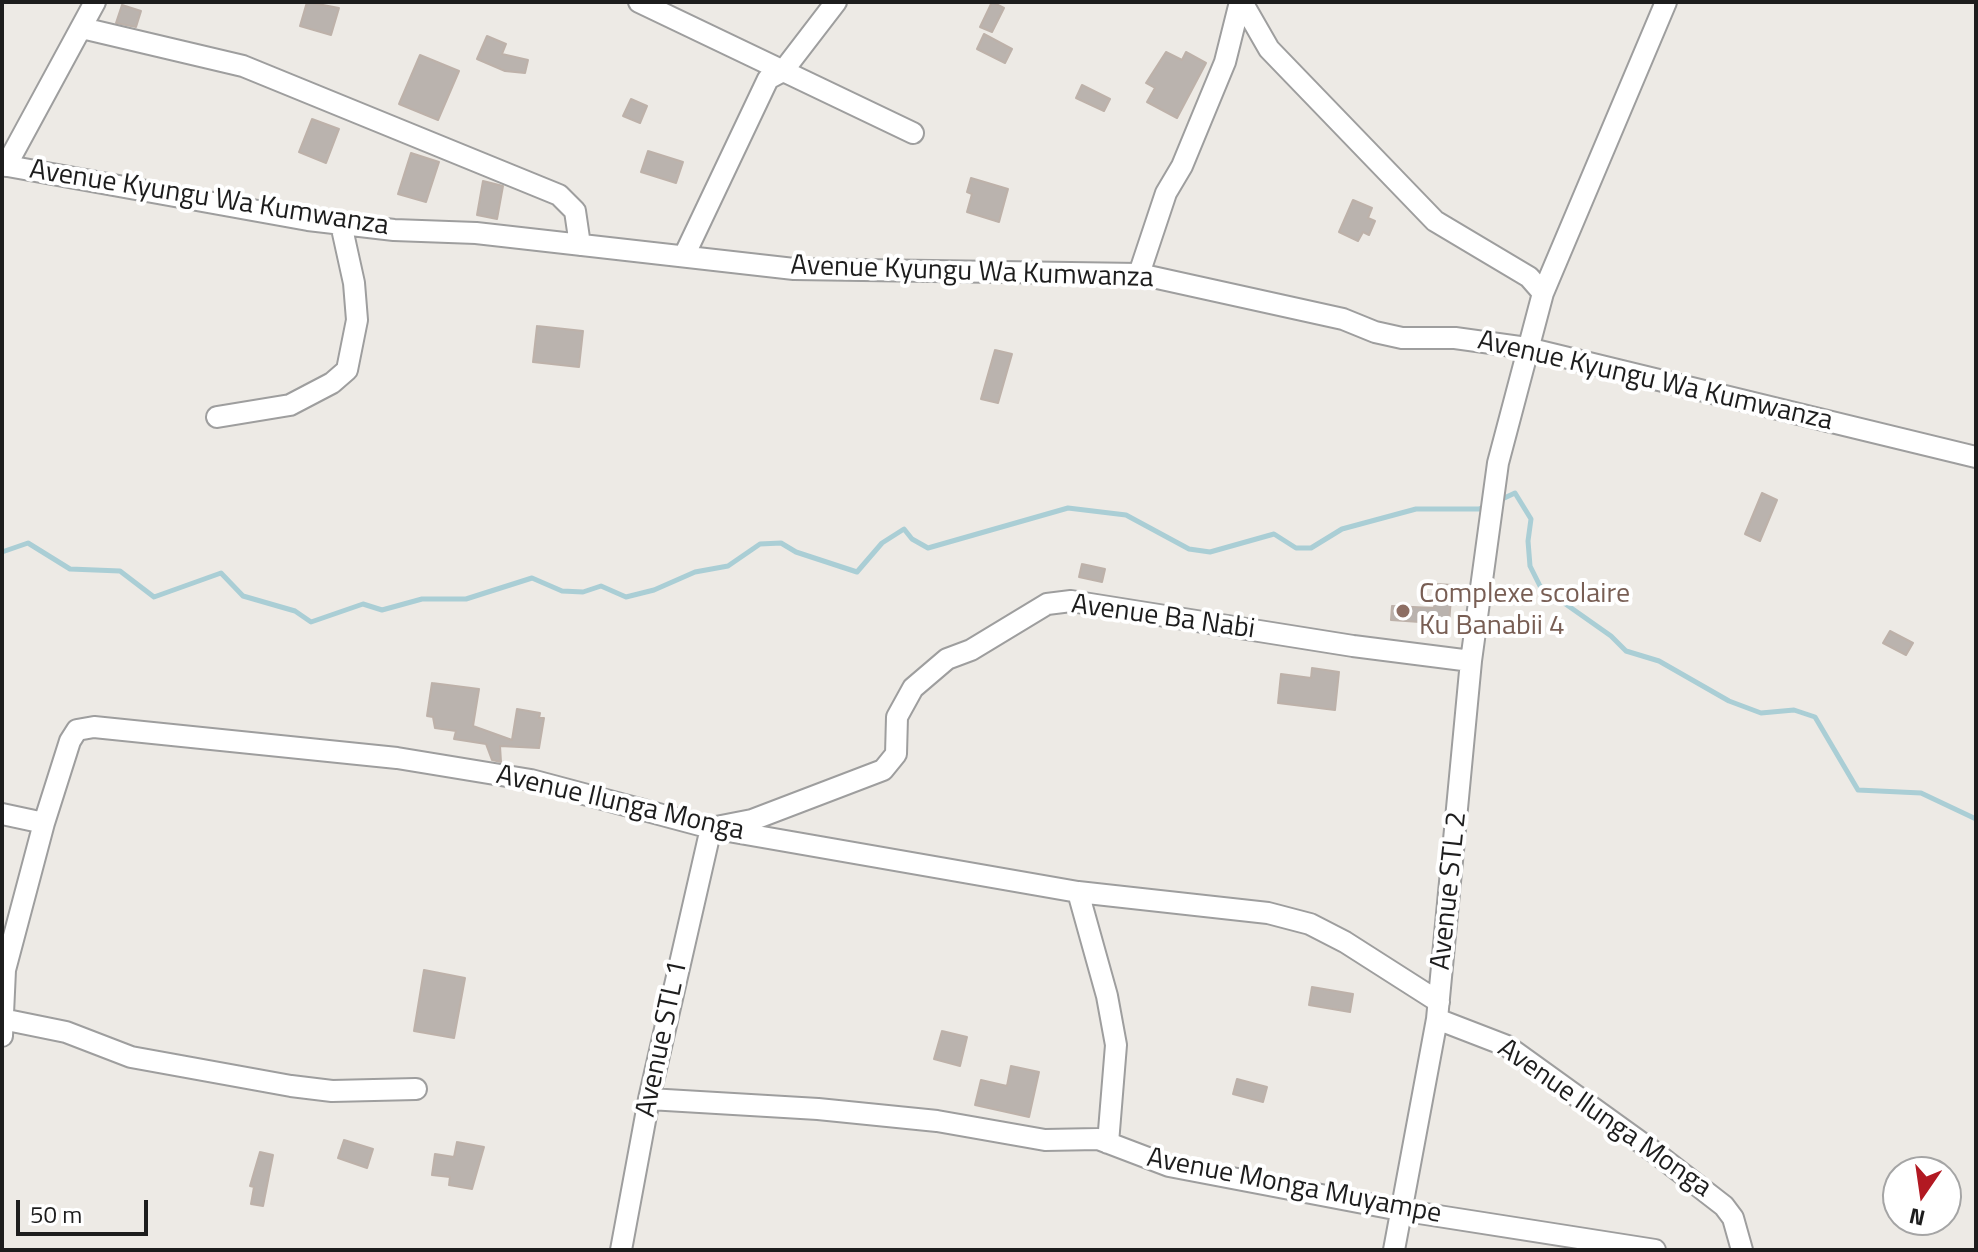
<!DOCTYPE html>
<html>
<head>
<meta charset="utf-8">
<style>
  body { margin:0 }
  #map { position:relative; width:1978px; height:1252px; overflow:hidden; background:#edeae5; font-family:"Titillium Web",sans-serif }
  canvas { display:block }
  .frame { position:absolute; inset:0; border:4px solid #1d1d1d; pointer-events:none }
  .north { position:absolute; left:1882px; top:1156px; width:80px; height:80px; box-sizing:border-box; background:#fff; border:2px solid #a5a5a5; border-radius:50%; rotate:193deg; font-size:22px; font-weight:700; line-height:32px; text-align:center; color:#1d1d1d }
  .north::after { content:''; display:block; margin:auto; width:28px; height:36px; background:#b21922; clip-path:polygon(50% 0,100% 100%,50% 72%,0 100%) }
  .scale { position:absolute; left:16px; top:1200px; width:132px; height:36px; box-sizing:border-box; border:4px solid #1d1d1d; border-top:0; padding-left:10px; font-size:24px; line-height:28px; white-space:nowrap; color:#1d1d1d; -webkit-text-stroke:6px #fff; paint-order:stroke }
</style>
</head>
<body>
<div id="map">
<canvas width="1978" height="1252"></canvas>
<div class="frame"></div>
<div class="north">N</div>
<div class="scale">50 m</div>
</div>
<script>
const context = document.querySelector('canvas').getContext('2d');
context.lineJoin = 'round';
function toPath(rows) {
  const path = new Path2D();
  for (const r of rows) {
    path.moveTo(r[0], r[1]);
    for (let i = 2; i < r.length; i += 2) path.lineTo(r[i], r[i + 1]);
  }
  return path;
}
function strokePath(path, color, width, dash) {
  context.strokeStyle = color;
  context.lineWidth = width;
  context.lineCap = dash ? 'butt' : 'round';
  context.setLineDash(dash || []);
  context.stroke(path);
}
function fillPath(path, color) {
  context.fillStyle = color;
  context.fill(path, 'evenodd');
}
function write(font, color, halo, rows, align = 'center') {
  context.font = font + ' "Titillium Web",sans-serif';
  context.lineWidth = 8;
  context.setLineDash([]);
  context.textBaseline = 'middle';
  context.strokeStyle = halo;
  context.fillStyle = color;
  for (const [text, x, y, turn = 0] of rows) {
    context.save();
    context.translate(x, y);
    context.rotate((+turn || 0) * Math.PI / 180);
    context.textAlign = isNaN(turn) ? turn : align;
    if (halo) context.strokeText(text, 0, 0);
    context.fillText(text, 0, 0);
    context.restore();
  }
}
strokePath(toPath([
  [1500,500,1515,493,1531,519,1528,541,1530,566,1540,586,1611,636,1626,651,1659,661,1729,701,1761,713,1794,710,1815,717,1858,790,1921,793,1976,819],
  [2,552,28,543,70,569,120,571,154,597,221,573,243,596,295,611,311,622,363,604,382,610,422,599,466,599,532,578,562,591,583,592,601,586,626,597,654,590,695,572,728,566,760,544,781,543,796,552,857,572,882,543,904,529,912,539,928,548,1068,508,1126,515,1189,549,1210,552,1274,534,1296,548,1311,548,1342,529,1416,509,1479,509,1488,505]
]), '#aaced5', 5);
const building = toPath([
  [307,2,339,8,331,35,300,26,307,2],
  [992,2,1004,8,992,32,980,27,992,2],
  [122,5,141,11,136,27,116,23,122,5],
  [984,34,1012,49,1005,63,977,49,984,34],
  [487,36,506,44,502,54,528,60,525,73,505,71,477,59,487,36],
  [1166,52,1182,60,1186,52,1206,63,1177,118,1147,102,1155,88,1146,83,1166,52],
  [420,55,459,71,438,120,399,104,420,55],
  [1082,85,1110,99,1104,111,1076,98,1082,85],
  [631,99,647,106,640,123,623,116,631,99],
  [312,119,339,129,326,163,299,152,312,119],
  [648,151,683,162,676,183,641,172,648,151],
  [411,153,439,162,426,202,398,194,411,153],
  [971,178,1008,189,999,222,967,212,972,194,967,192,971,178],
  [483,181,503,186,497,219,477,215,483,181],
  [1353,200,1372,208,1368,218,1375,221,1369,235,1363,232,1358,241,1339,232,1353,200],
  [537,326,583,331,579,367,533,362,537,326],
  [995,350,1012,354,998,403,981,399,995,350],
  [1762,493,1777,500,1760,541,1745,534,1762,493],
  [1082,564,1105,569,1102,582,1079,577,1082,564],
  [1436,584,1452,585,1449,624,1391,620,1392,606,1434,608,1436,584],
  [1890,631,1913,643,1906,655,1883,643,1890,631],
  [1312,668,1339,672,1335,710,1278,703,1281,674,1311,678,1312,668],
  [432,683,479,689,473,726,512,740,517,709,540,713,539,718,544,718,539,748,500,746,501,762,492,760,486,744,454,739,456,731,435,728,433,717,427,716,432,683],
  [424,970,465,978,454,1038,414,1031,424,970],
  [1312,987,1353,994,1350,1012,1309,1005,1312,987],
  [942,1031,967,1037,960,1066,934,1059,942,1031],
  [1011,1066,1039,1072,1029,1117,975,1105,981,1080,1007,1086,1011,1066],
  [1237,1079,1267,1087,1263,1102,1233,1094,1237,1079],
  [344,1140,373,1149,367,1168,338,1158,344,1140],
  [457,1142,484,1147,472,1189,449,1185,450,1177,432,1175,435,1154,454,1157,457,1142],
  [260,1152,273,1155,263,1206,251,1204,254,1187,250,1186,260,1152]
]);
fillPath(building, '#bab3ae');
strokePath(building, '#bdb1a9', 2);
const street = toPath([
  [639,2,913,133],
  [1242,2,1269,49,1435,221,1529,277,1543,293],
  [82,28,243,66,559,195,575,211,580,245],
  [2,165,308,220,394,230,476,233,794,269,1139,274,1343,319,1375,332,1402,338,1455,338,1527,348,1976,457],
  [6,166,95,2],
  [684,256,768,79,783,71,836,2],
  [1139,274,1166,193,1182,166,1225,62,1240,2],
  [217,417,290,405,332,383,347,370,357,320,354,283,341,224],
  [2,814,44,823],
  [1078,892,1107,996,1116,1045,1108,1143],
  [2,1019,66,1032,131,1057,291,1086,332,1091,416,1089],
  [1437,1019,1507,1046,1657,1154,1724,1206,1733,1218,1742,1250],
  [2,1036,5,970,44,823,70,741,77,730,94,727,397,758,531,780,711,828,1078,892,1268,913,1310,924,1345,942,1439,1002],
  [649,1099,818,1109,937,1121,1045,1140,1098,1139,1169,1166,1400,1210,1655,1250],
  [621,1250,649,1099,711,828,752,820,883,770,896,754,897,717,913,688,947,659,971,650,1047,604,1071,601,1353,646,1471,661],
  [1394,1250,1437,1019,1471,661,1498,463,1543,293,1666,2]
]);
strokePath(street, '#9e9e9e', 24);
strokePath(street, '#fff', 20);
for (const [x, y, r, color] of [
  [1403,611,8,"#8d6e63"]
]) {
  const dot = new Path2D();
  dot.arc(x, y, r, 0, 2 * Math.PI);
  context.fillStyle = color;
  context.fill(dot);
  strokePath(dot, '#fff', 3);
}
write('28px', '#1d1d1d', '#fff', [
  ["Avenue Kyungu Wa Kumwanza",209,199,9],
  ["Avenue Kyungu Wa Kumwanza",972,273,2],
  ["Avenue Kyungu Wa Kumwanza",1655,382,13],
  ["Avenue Ba Nabi",1163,618,8],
  ["Avenue Ilunga Monga",620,804,13],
  ["Avenue STL 2",1450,891,-84],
  ["Avenue STL 1",663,1039,-78],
  ["Avenue Ilunga Monga",1604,1119,35],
  ["Avenue Monga Muyampe",1294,1187,11]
]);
write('28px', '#785e54', '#fff', [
  ["Complexe scolaire",1419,595],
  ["Ku Banabii 4",1419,627]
], 'left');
</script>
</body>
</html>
